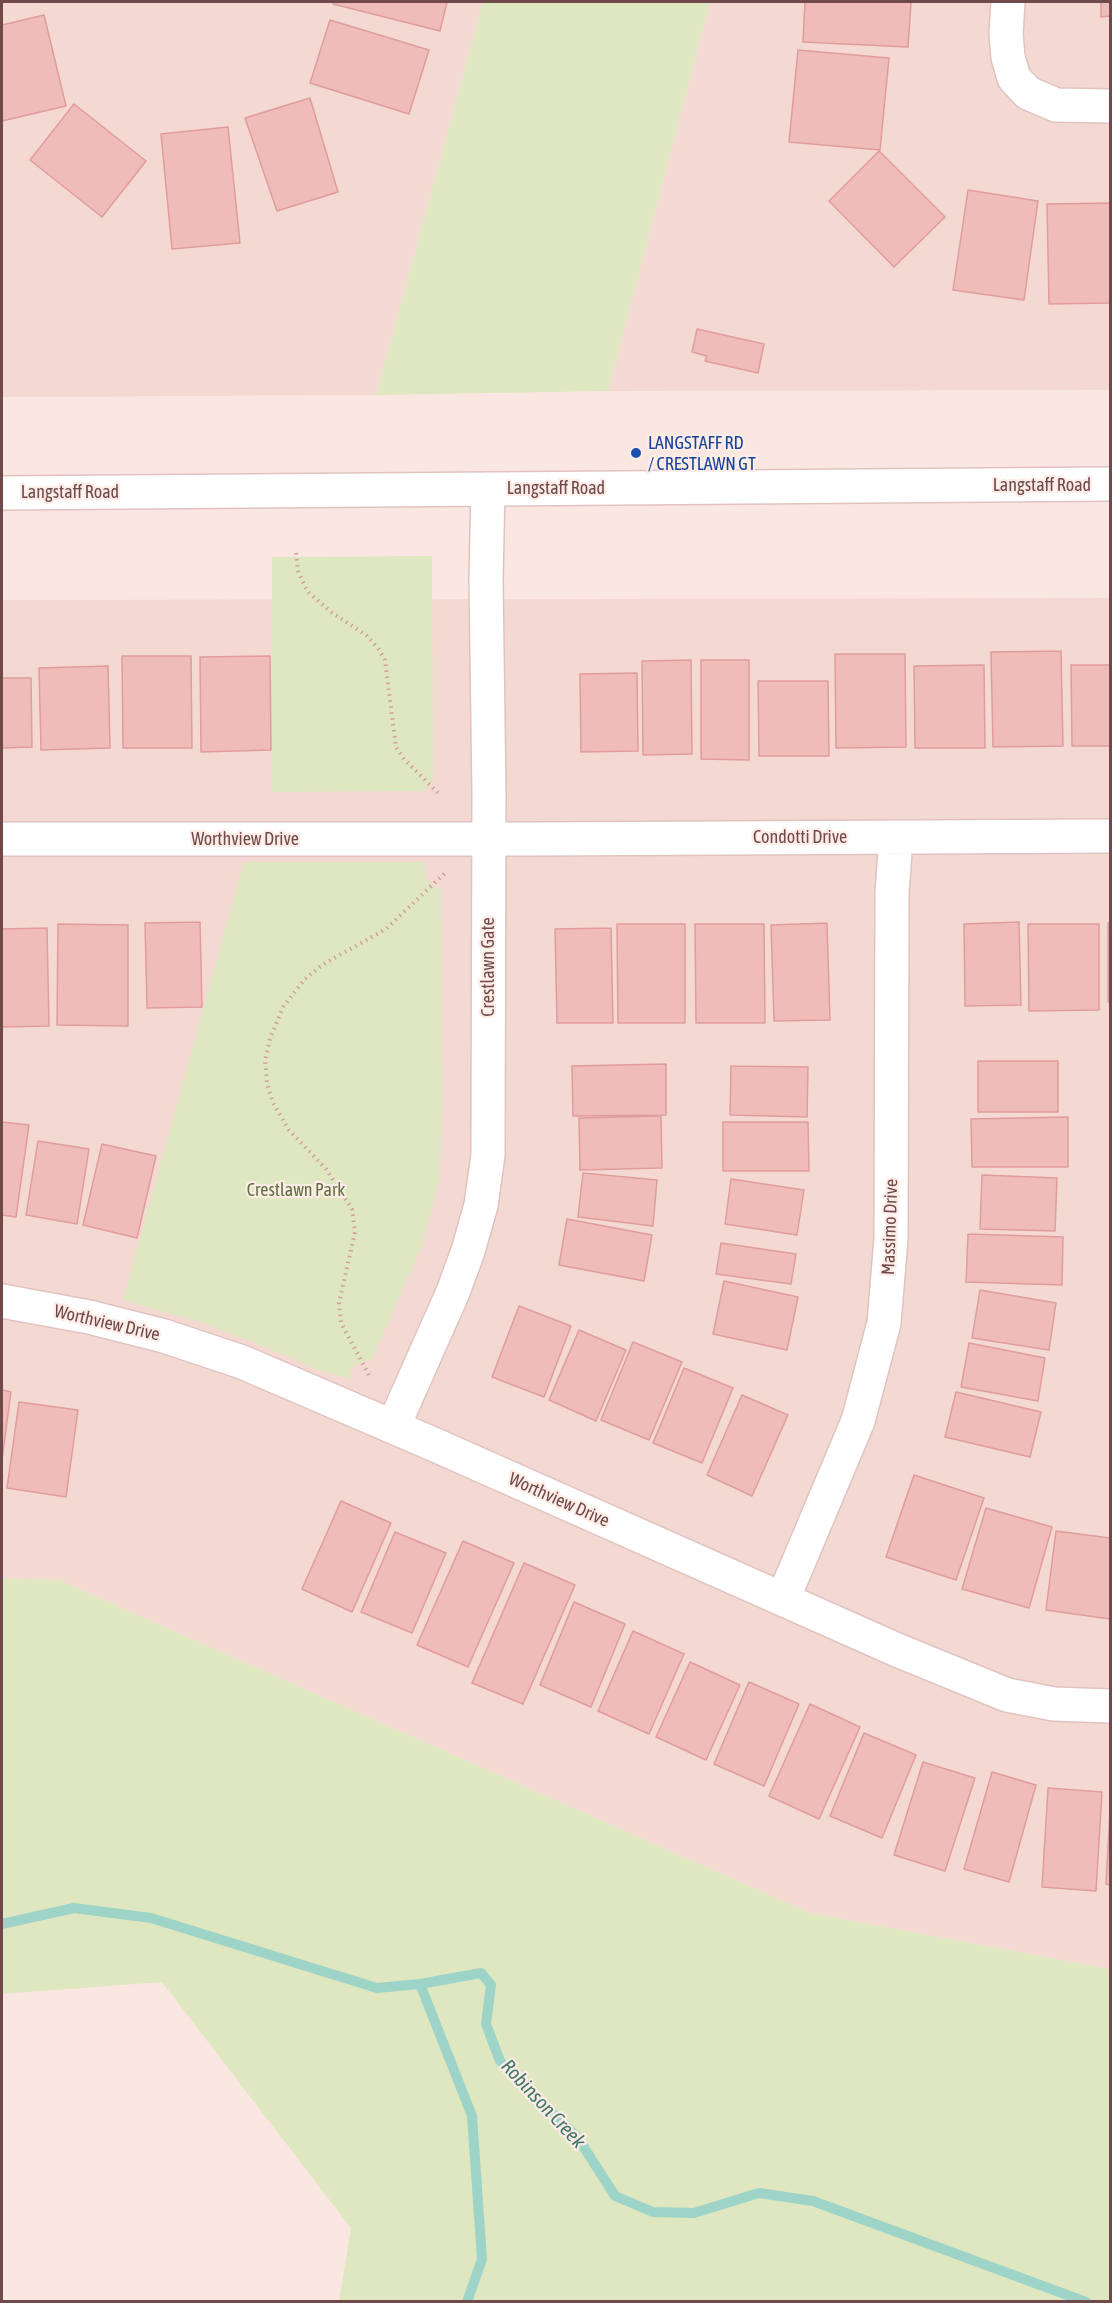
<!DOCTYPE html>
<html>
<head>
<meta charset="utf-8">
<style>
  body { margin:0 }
  #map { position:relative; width:1112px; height:2303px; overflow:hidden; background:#fbe7e1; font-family:"Asap Condensed",sans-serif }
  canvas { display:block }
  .frame { position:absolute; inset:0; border:3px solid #70494a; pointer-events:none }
</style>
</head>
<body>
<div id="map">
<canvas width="1112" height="2303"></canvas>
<div class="frame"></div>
</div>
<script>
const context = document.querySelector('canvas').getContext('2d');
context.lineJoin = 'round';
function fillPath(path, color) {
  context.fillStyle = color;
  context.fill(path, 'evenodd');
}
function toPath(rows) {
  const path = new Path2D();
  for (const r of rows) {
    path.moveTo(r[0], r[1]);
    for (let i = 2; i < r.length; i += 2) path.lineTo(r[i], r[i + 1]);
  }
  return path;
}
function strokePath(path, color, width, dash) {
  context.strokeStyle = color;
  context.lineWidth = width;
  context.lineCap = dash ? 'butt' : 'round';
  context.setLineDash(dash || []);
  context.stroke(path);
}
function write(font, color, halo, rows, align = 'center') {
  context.font = font + ' "Asap Condensed",sans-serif';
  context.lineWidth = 4.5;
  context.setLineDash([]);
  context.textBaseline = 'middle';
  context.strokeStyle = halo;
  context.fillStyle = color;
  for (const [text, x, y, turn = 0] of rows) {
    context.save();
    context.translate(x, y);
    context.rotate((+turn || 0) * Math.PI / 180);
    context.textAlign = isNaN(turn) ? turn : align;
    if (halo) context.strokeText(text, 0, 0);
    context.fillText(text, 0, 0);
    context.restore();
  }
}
fillPath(toPath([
  [2,2,483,2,376,395,2,397],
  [710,2,1110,2,1110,390,608,391],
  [1110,598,1110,1969,810,1913,59,1580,2,1578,2,600]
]), '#f4d9d3');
fillPath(toPath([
  [483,2,710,2,608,391,376,395],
  [432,556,433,781,424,791,272,792,272,557],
  [244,862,425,862,425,878,433,886,441,889,442,1107,440,1177,422,1245,371,1361,367,1360,356,1364,351,1370,349,1379,319,1370,256,1343,200,1322,123,1300],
  [2,1578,59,1580,810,1913,1110,1969,1110,2301,339,2301,351,2228,162,1982,2,1994]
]), '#dee7c0');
strokePath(toPath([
  [2,1924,74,1908,151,1918,377,1988,420,1984,481,1973,491,1985,486,2024,500,2061,578,2138,615,2196,653,2212,694,2213,759,2193,813,2201,1086,2302],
  [420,1984,472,2116,482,2259,467,2302]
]), '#9ed4c8', 10);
const building = toPath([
  [334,2,447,2,440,31,333,4,334,2],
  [805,2,911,2,908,47,803,42,805,2],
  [1101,2,1110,2,1110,16,1101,17,1101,2],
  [44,15,66,106,2,121,2,25,44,15],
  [330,20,429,50,409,114,310,83,330,20],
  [798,50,889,58,880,150,789,142,798,50],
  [310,98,338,192,277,211,245,118,310,98],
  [74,104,146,161,102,217,30,160,74,104],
  [228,127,240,243,172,249,161,134,228,127],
  [879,151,945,217,894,267,829,201,879,151],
  [968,190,1038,201,1024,300,953,290,968,190],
  [1110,203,1110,303,1049,304,1047,204,1110,203],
  [697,329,764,344,758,373,705,361,707,356,692,352,697,329],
  [1061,651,1063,746,993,747,991,652,1061,651],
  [835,654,905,654,906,747,836,748,835,654],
  [122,656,191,656,192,748,123,748,122,656],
  [270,656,271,750,201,752,200,657,270,656],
  [691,660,692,754,643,755,642,661,691,660],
  [701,660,749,660,749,760,701,759,701,660],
  [984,665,985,748,915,748,914,666,984,665],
  [1071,665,1110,665,1110,746,1072,746,1071,665],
  [108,666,110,748,41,750,39,668,108,666],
  [637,673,638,751,581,752,580,674,637,673],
  [2,678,31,678,32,747,2,748,2,678],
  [758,681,828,681,829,756,759,756,758,681],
  [200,922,202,1007,147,1008,145,923,200,922],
  [1019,922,1021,1005,965,1006,964,924,1019,922],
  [827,923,830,1020,774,1021,771,925,827,923],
  [1108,923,1110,923,1110,1001,1108,1002,1108,923],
  [58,924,128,925,128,1026,57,1025,58,924],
  [617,924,685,924,685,1023,618,1023,617,924],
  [695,924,764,924,765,1023,696,1023,695,924],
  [1028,924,1099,924,1099,1010,1029,1011,1028,924],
  [47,928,49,1026,2,1027,2,929,47,928],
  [611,928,613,1023,557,1023,555,929,611,928],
  [978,1061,1058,1061,1058,1112,978,1112,978,1061],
  [666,1064,666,1115,573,1116,572,1066,666,1064],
  [731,1066,808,1067,807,1117,730,1115,731,1066],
  [661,1116,662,1168,580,1170,579,1118,661,1116],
  [1068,1117,1068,1167,972,1167,971,1119,1068,1117],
  [2,1122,29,1125,16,1217,2,1215,2,1122],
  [723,1122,808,1122,809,1171,723,1171,723,1122],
  [38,1141,89,1149,77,1224,26,1215,38,1141],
  [102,1144,156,1156,137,1238,83,1225,102,1144],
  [583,1173,657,1180,653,1226,578,1217,583,1173],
  [982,1175,1057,1178,1055,1231,980,1229,982,1175],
  [731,1179,804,1190,797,1235,725,1224,731,1179],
  [567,1219,652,1235,644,1281,559,1265,567,1219],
  [968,1234,1063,1237,1062,1285,966,1282,968,1234],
  [721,1243,796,1254,791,1284,716,1274,721,1243],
  [724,1281,798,1297,787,1350,713,1334,724,1281],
  [980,1290,1056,1303,1049,1350,972,1338,980,1290],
  [519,1306,571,1326,544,1397,492,1377,519,1306],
  [579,1330,626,1350,596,1421,549,1400,579,1330],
  [633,1342,682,1362,649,1440,601,1420,633,1342],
  [969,1343,1045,1358,1038,1401,961,1387,969,1343],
  [684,1368,733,1388,702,1463,653,1443,684,1368],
  [2,1390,11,1392,2,1460,2,1390],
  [956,1392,1041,1412,1030,1457,945,1437,956,1392],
  [742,1395,788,1415,752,1496,707,1475,742,1395],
  [19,1402,78,1410,66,1497,7,1488,19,1402],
  [914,1475,984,1498,956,1580,886,1557,914,1475],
  [341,1501,391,1523,352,1612,302,1589,341,1501],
  [986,1508,1052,1527,1029,1608,962,1589,986,1508],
  [1056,1531,1110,1538,1110,1619,1046,1610,1056,1531],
  [395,1532,446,1553,412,1633,361,1612,395,1532],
  [463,1541,514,1563,468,1667,417,1645,463,1541],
  [524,1563,575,1585,523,1704,472,1683,524,1563],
  [574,1602,625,1624,591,1707,540,1685,574,1602],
  [633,1631,684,1654,649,1734,598,1711,633,1631],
  [690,1662,740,1685,706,1760,656,1737,690,1662],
  [749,1682,799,1704,764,1786,714,1764,749,1682],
  [810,1704,860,1727,819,1819,769,1796,810,1704],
  [864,1733,916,1755,882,1838,830,1816,864,1733],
  [923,1762,975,1778,945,1871,894,1855,923,1762],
  [992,1772,1036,1785,1009,1882,964,1869,992,1772],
  [1048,1788,1102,1792,1096,1891,1042,1887,1048,1788],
  [1110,1812,1110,1885,1106,1884,1110,1812]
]);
fillPath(building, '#efbcba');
strokePath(building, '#e09c9b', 1.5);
const minor = toPath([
  [1008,2,1006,34,1008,57,1014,78,1028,93,1056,105,1110,106],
  [2,493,1110,484],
  [2,839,534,839,1110,836],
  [2,1301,89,1317,164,1336,242,1362,433,1444,897,1650,1007,1695,1054,1704,1110,1706],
  [393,1427,453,1292,468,1251,481,1205,488,1155,489,794,486,580,488,489],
  [783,1599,858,1421,884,1323,891,1239,892,893,896,837]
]);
strokePath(minor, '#e0c3c0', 36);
strokePath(toPath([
  [296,553,298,571,307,591,331,612,366,635,378,648,385,660,396,747,404,759,439,794],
  [369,1375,341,1323,339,1303,355,1232,352,1209,326,1169,289,1130,273,1103,267,1083,265,1060,270,1039,283,1007,305,979,322,965,386,929,445,873]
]), '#d39f9e', 4, [1.5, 4.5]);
strokePath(minor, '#fff', 33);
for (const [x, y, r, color] of [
  [636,453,6,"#1a4fb4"]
]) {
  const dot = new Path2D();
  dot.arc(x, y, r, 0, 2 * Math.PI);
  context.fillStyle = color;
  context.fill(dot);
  strokePath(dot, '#feece6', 2);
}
write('18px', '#164399', '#feece6', [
  ["LANGSTAFF RD",648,443],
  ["/ CRESTLAWN GT",648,464]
], 'left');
write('18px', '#70494a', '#feece6', [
  ["Langstaff Road",1042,485],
  ["Langstaff Road",556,488],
  ["Langstaff Road",70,492],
  ["Condotti Drive",800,837],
  ["Worthview Drive",245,839],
  ["Crestlawn Gate",488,967,-90],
  ["Massimo Drive",890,1227,-88],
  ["Worthview Drive",107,1323,13],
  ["Worthview Drive",559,1500,24]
]);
write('18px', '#5f7040', '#feece6', [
  ["Crestlawn Park",296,1190]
]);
write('italic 20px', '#3f766a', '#feece6', [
  ["Robinson Creek",543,2104,47]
]);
</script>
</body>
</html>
